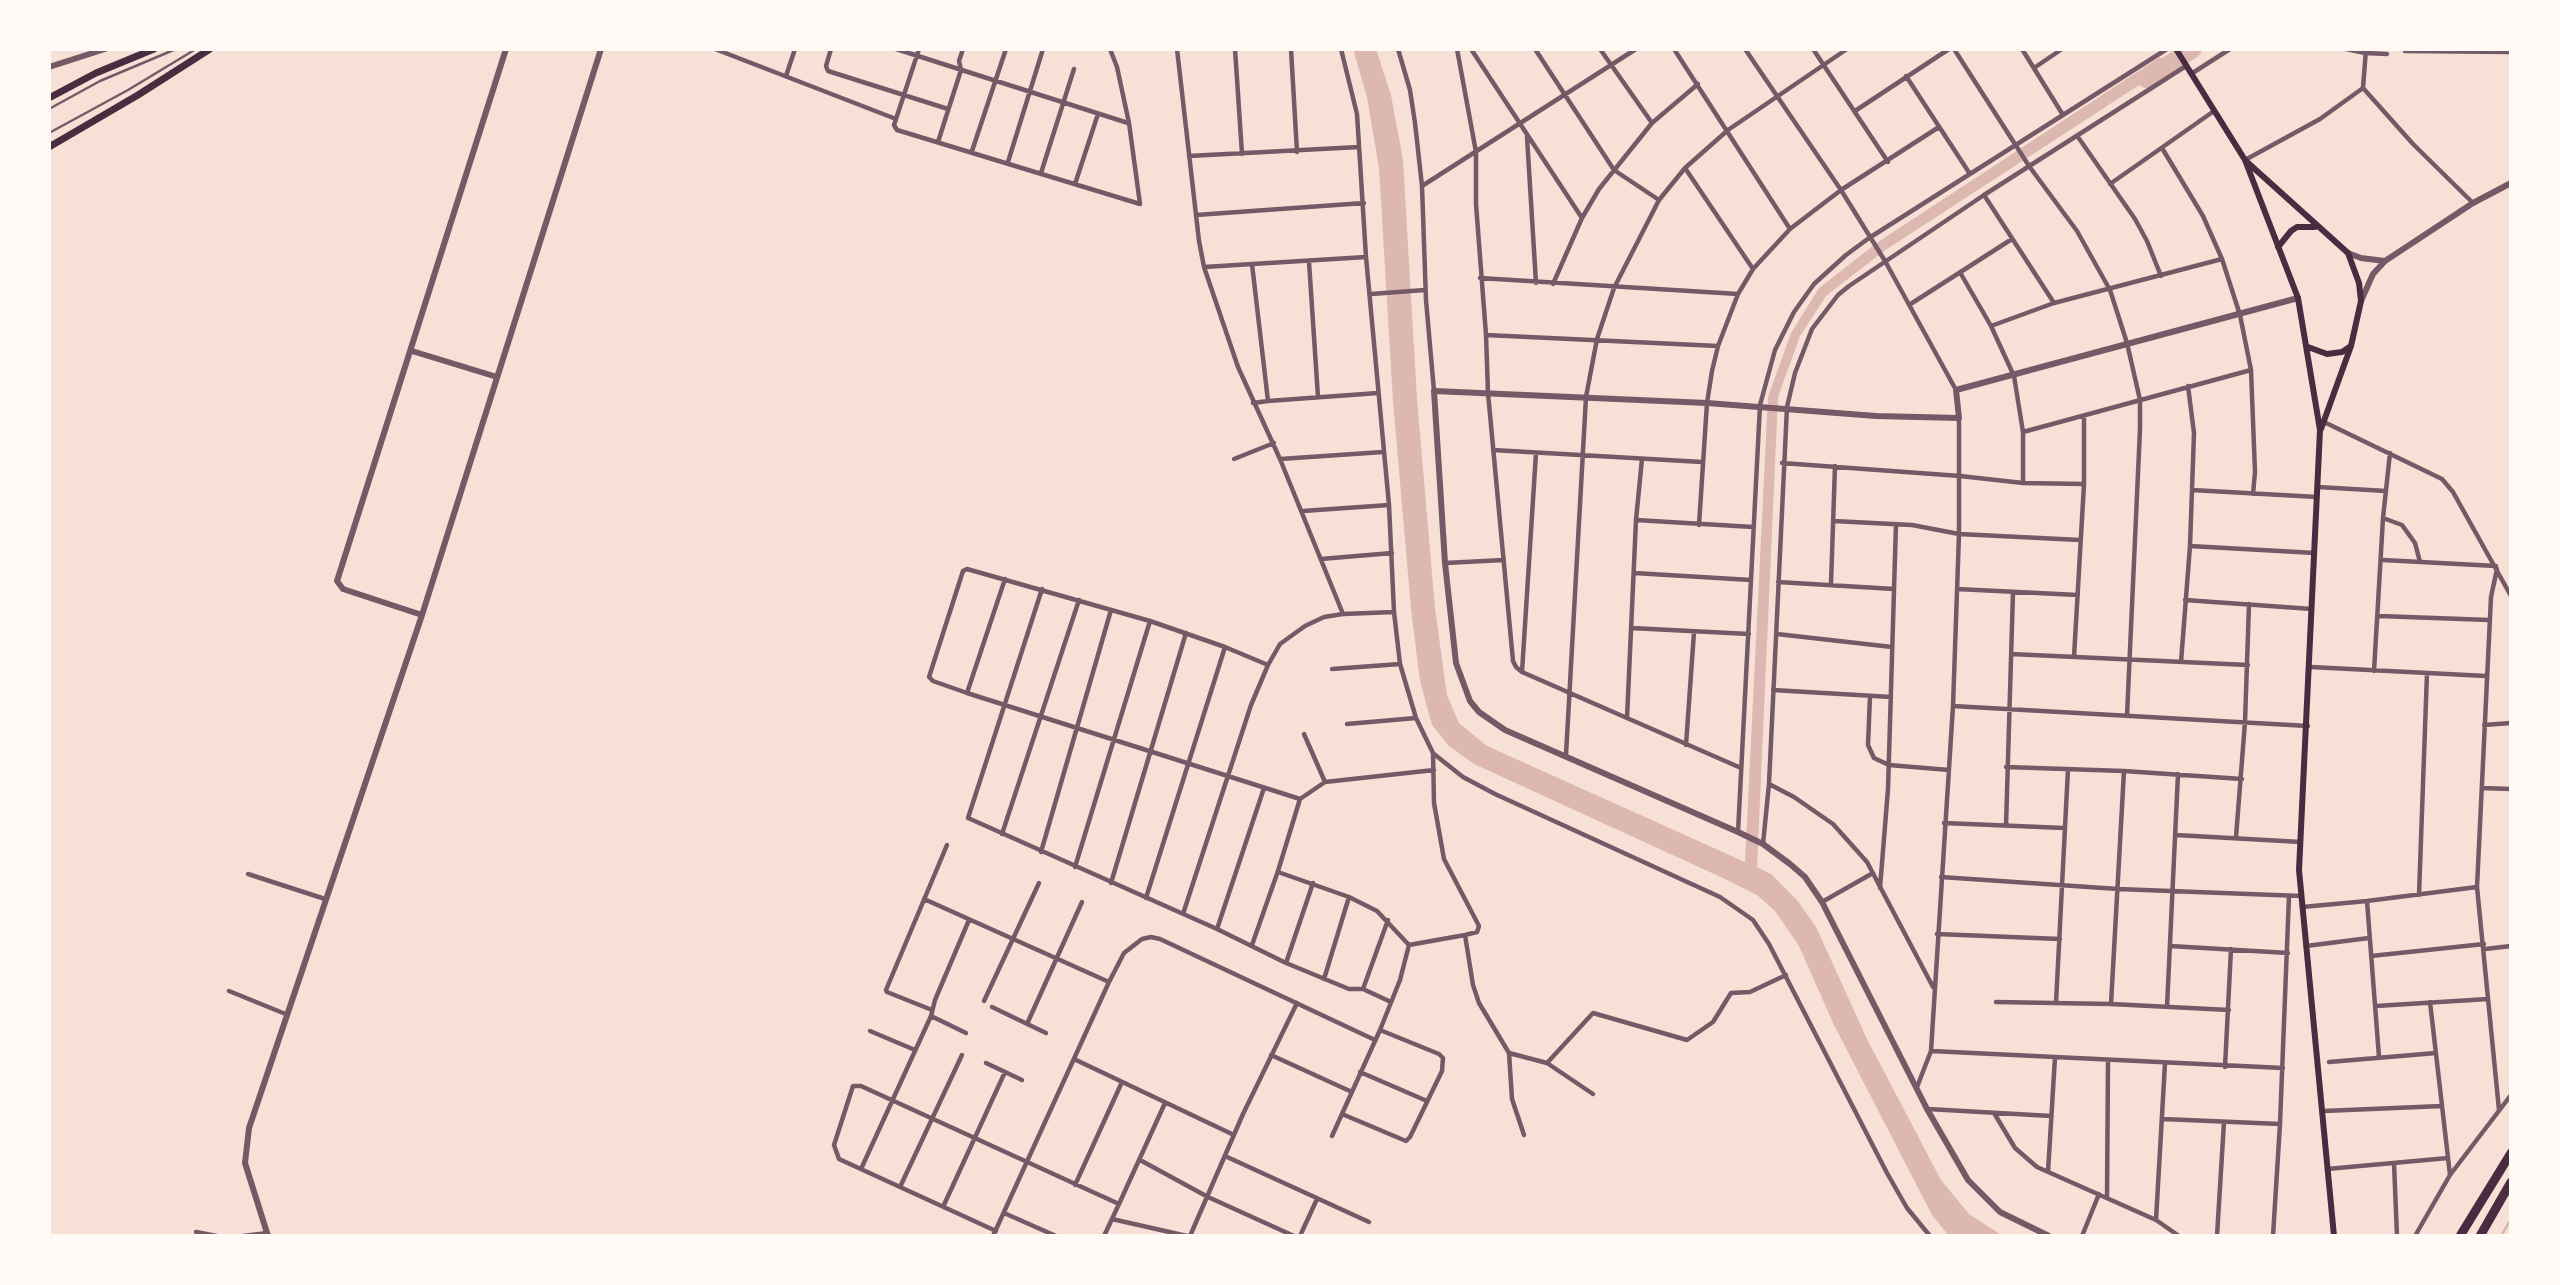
<!DOCTYPE html>
<html>
<head>
<meta charset="utf-8">
<style>
  body { margin:0 }
  #map { position:relative; width:2560px; height:1285px; overflow:hidden; background:#f7e1d7; font-family:"Fira Sans Condensed",sans-serif }
  canvas { display:block }
  .frame { position:absolute; inset:0; border:51px solid #fffaf5; pointer-events:none }
</style>
</head>
<body>
<div id="map">
<canvas width="2560" height="1285"></canvas>
<div class="frame"></div>
</div>
<script>
const context = document.querySelector('canvas').getContext('2d');
context.lineJoin = 'round';
function fillPath(path, color) {
  context.fillStyle = color;
  context.fill(path, 'evenodd');
}
function toPath(rows) {
  const path = new Path2D();
  for (const r of rows) {
    path.moveTo(r[0], r[1]);
    for (let i = 2; i < r.length; i += 2) path.lineTo(r[i], r[i + 1]);
  }
  return path;
}
function strokePath(path, color, width, dash) {
  context.strokeStyle = color;
  context.lineWidth = width;
  context.lineCap = dash ? 'butt' : 'round';
  context.setLineDash(dash || []);
  context.stroke(path);
}
fillPath(toPath([
  [1353,49,1376,49,1391,95,1403,160,1417,399,1435,608,1447,695,1459,723,1487,746,1745,862,1768,397,1791,333,1819,288,1878,242,2160,57,2167,67,1884,251,1826,296,1800,336,1778,397,1757,867,1771,874,1797,900,1816,927,1867,1039,1941,1180,1969,1214,2003,1236,1949,1236,1932,1215,1834,1025,1799,946,1775,911,1757,895,1725,879,1474,764,1449,746,1432,725,1420,681,1411,609,1393,401,1379,168,1367,97]
]), '#dcb8b0');
strokePath(toPath([
  [2501,1236,2511,1219]
]), '#dcb8b0', 2.5);
strokePath(toPath([
  [2146,79,2193,49]
]), '#dcb8b0', 18);
strokePath(toPath([
  [49,109,100,81,176,49],
  [49,133,128,90,196,49]
]), '#755966', 2.5);
strokePath(toPath([
  [715,49,896,119,894,125,897,130,1140,204,1129,123,1117,67,1110,49],
  [831,49,826,66,828,71,948,109],
  [896,49,1128,123],
  [1177,49,1199,241,1204,267,1238,367,1280,459,1343,614],
  [1235,49,1242,154],
  [1291,49,1297,152],
  [1341,49,1357,114,1366,257,1389,505,1394,612,1400,664,1416,718,1433,753,1434,803,1444,859,1479,926,1477,932,1465,935,1409,945],
  [1398,49,1410,90,1415,123,1422,186,1426,300,1434,391],
  [1457,49,1476,152,1476,204,1486,335,1488,393,1513,661,1516,667,1522,672,1741,768],
  [1471,49,1582,218],
  [1535,49,1614,170,1659,200],
  [1600,49,1652,123],
  [1674,49,1790,229],
  [1745,49,1841,190,1885,261,1956,390],
  [1813,49,1888,162],
  [1954,49,2029,166,2077,231,2110,290,2127,343,2140,400,2140,429,2127,716],
  [2022,49,2063,115],
  [2346,49,2365,53,2387,54],
  [2405,51,2511,52],
  [2034,68,2062,49],
  [2191,74,2230,49],
  [786,76,795,49],
  [1906,76,1970,174],
  [2363,88,2413,144,2473,203],
  [2363,88,2366,49],
  [1855,111,1949,49],
  [896,119,919,49],
  [1527,137,1536,283],
  [2078,137,2135,219,2147,241,2161,276],
  [938,142,961,70,959,61,963,49],
  [2162,148,2203,216,2222,259,2240,315,2251,370,2255,472,2253,494],
  [972,151,1006,49],
  [1189,156,1359,147],
  [2245,160,2320,119,2363,88],
  [1008,162,1043,49],
  [1685,168,1753,269],
  [1041,173,1074,69],
  [1075,184,1098,114],
  [2110,184,2214,111],
  [1422,186,1636,49],
  [1984,195,2054,303],
  [1196,215,1364,203],
  [1309,262,1318,397],
  [1252,264,1268,401,1253,403],
  [1204,267,1366,257],
  [1961,274,1991,326,2014,376,2023,432,2023,483],
  [1480,278,1738,294],
  [1553,284,1582,218,1599,189,1652,123,1698,84],
  [1371,294,1425,290],
  [1909,305,2012,239],
  [1991,326,2054,303,2222,259],
  [1486,335,1718,346],
  [1268,401,1378,393],
  [2324,422,2442,479,2453,492,2511,596],
  [2023,432,2251,370],
  [1493,450,1702,462],
  [1234,459,1274,443],
  [1280,459,1383,452],
  [1782,463,1960,476,2023,483,2084,484],
  [2318,487,2386,491],
  [2192,490,2317,497],
  [1303,511,1389,505],
  [2383,518,2402,525,2415,543,2420,562],
  [1636,520,1753,527],
  [1833,521,1912,525,1959,534,2080,540],
  [1699,525,1707,403,1712,371,1718,346,1738,294,1753,269,1790,229,1841,190,1939,127],
  [2190,546,2315,553],
  [1321,559,1392,553],
  [2383,560,2496,566],
  [1445,563,1504,560],
  [2497,569,2491,597,2477,887,2499,1110],
  [1634,573,1751,580],
  [1778,582,1894,589],
  [1831,584,1835,466],
  [1042,589,968,818,1217,929,1286,963,1349,989,1363,989,1391,1002],
  [1957,589,2078,595],
  [2185,600,2312,609],
  [2379,616,2489,620],
  [1631,628,1749,634],
  [1777,634,1892,647],
  [2011,654,2248,665],
  [2074,657,2084,484,2084,416],
  [2181,662,2190,546,2194,433,2188,386],
  [1268,665,1225,647,1150,621,967,569,963,571,929,677,933,681,967,693,1300,799,1325,782,1434,770],
  [2311,667,2486,676],
  [1332,669,1400,664],
  [2374,671,2383,518,2390,453],
  [1522,672,1536,453],
  [1773,690,1891,697],
  [967,693,1005,579],
  [1870,696,1868,745,1874,758,1889,765,1949,770],
  [1953,706,2308,726],
  [1627,718,1636,520,1642,459],
  [1347,724,1416,718],
  [2484,725,2511,723],
  [1304,734,1325,782],
  [1686,745,1694,632],
  [1434,754,1463,777,1495,794,1720,897,1753,920,1769,944,1887,1173,1907,1208,1930,1236],
  [1566,755,1586,397,1597,339,1614,288,1659,200,1685,168,1728,130,1847,49],
  [2006,767,2124,771,2242,779],
  [1769,784,1794,797,1833,824,1867,862,1933,987],
  [2482,788,2511,789],
  [1944,823,2064,828],
  [2006,826,2013,592],
  [1738,832,1760,405,1775,350,1794,312,1814,284,1846,255,1869,238,2167,49],
  [1002,834,1079,600],
  [2176,835,2301,842],
  [2236,837,2245,722,2249,604],
  [1763,844,1769,784,1787,407,1795,373,1812,329,1838,295,1849,286,1984,195,2186,66],
  [1041,852,1111,610],
  [1075,867,1150,621],
  [1278,872,1349,897,1377,911,1409,945],
  [248,874,325,899],
  [1941,877,2118,889,2301,896],
  [1111,883,1186,633],
  [1880,888,1888,789,1896,524],
  [2419,895,2427,673],
  [1146,898,1225,647],
  [924,899,1109,982],
  [2367,901,2379,1057],
  [1822,902,1873,873],
  [2302,907,2367,901,2477,887],
  [1183,914,1251,705,1268,665,1280,644,1305,626,1324,617,1343,614,1394,612],
  [1217,929,1264,788],
  [1937,934,2060,939],
  [1465,935,1473,985,1479,1003,1509,1053,1512,1099,1524,1135],
  [1252,945,1278,871,1300,799],
  [2170,946,2288,953],
  [2306,946,2369,938],
  [2485,949,2511,946],
  [2371,956,2484,944],
  [1286,963,1313,883],
  [1324,979,1349,897],
  [1363,989,1388,920],
  [229,991,288,1015],
  [984,1001,1039,883],
  [1996,1002,2111,1004,2229,1010],
  [2430,1002,2450,1175],
  [2056,1003,2068,769],
  [2111,1004,2124,771],
  [2376,1006,2488,999],
  [992,1007,1046,1033],
  [2167,1007,2178,774],
  [932,1010,887,992,886,990,947,845],
  [931,1016,966,1033],
  [1027,1024,1082,902],
  [870,1031,915,1050],
  [1931,1051,2283,1068],
  [1509,1053,1547,1063,1593,1094],
  [1271,1055,1352,1092],
  [1074,1059,1234,1135],
  [2329,1062,2436,1053],
  [986,1063,1022,1080],
  [1547,1063,1593,1013,1687,1040,1713,1022,1731,993,1750,992,1786,975],
  [2225,1067,2231,949],
  [1360,1072,1427,1101],
  [1917,1087,1931,1051,1953,706,1959,534,1959,418],
  [1928,1109,2051,1116],
  [2324,1111,2442,1106],
  [1994,1113,2015,1148,2037,1167,2156,1220,2179,1236],
  [1342,1114,1406,1141,1410,1137,1442,1071,1443,1058,1439,1054,1380,1030],
  [2163,1119,2280,1124],
  [1332,1136,1380,1030,1400,980,1409,945],
  [1225,1156,1369,1222],
  [1140,1160,1208,1197,1294,1236],
  [2394,1163,2397,1236],
  [861,1169,931,1016,935,1000,969,920],
  [2327,1169,2448,1158],
  [2048,1172,2055,1057],
  [1075,1185,1122,1082],
  [900,1187,962,1055],
  [2107,1198,2108,1060],
  [943,1207,1005,1072],
  [1004,1213,1056,1236],
  [1112,1219,1187,1236],
  [2156,1220,2165,1063],
  [996,1231,839,1159,834,1145,853,1086,861,1086,1119,1204,1165,1103],
  [196,1232,217,1236],
  [243,1236,267,1233],
  [993,1236,1109,982,1124,953,1142,939,1151,937,1160,939,1375,1040],
  [1104,1236,1119,1204],
  [1190,1236,1243,1114,1297,1003],
  [1300,1236,1317,1199],
  [2082,1236,2099,1194],
  [2217,1236,2224,1122],
  [2273,1236,2280,1124,2289,896],
  [2415,1236,2450,1175,2511,1095]
]), '#755966', 4.5);
strokePath(toPath([
  [49,67,105,49],
  [2348,253,2361,258,2385,261],
  [2361,301,2373,274,2385,261,2473,203,2511,183],
  [412,351,497,377],
  [422,615,343,589,337,581,506,49],
  [268,1236,245,1163,249,1128,422,615,601,49],
  [2049,1236,2000,1212,1968,1180,1927,1109,1822,902,1805,877,1790,864,1763,844,1738,832,1505,730,1479,712,1470,701,1456,663,1445,563,1434,391,1707,403,1876,416,1959,418,1956,390,2298,298]
]), '#755966', 6);
strokePath(toPath([
  [2176,49,2245,160,2298,298,2320,430,2299,870,2334,1236],
  [2247,162,2348,253,2359,283,2361,301,2351,346,2321,429],
  [2278,247,2291,231,2297,227,2315,227],
  [2308,347,2327,354,2342,352,2351,346]
]), '#4a2c40', 6);
strokePath(toPath([
  [49,98,96,73,154,49],
  [49,147,138,95,210,49]
]), '#4a2c40', 7);
strokePath(toPath([
  [2460,1236,2511,1153],
  [2480,1236,2511,1182]
]), '#4a2c40', 9);
</script>
</body>
</html>
